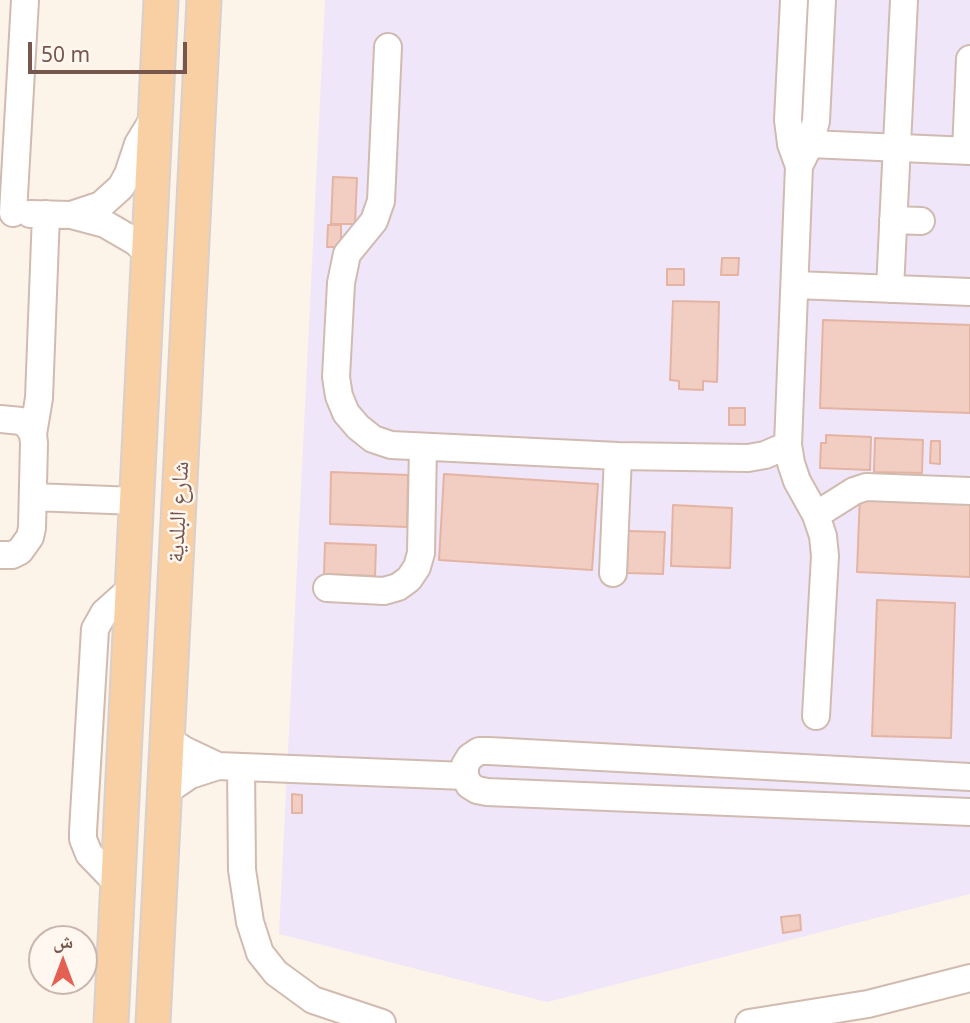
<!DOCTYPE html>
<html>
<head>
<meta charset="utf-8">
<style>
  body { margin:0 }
  #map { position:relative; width:970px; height:1023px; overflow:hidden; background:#fcf3e9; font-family:"Noto Sans","Noto Naskh Arabic",sans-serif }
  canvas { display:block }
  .north { position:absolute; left:28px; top:925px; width:70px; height:70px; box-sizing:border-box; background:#fff7f0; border:2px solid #c9b7af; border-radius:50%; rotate:0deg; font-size:19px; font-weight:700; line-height:28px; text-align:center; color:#77574d }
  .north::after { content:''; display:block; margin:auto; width:24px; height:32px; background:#e36052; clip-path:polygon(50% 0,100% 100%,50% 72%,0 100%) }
  .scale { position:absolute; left:28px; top:42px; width:159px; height:32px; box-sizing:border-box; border:4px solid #77574d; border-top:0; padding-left:9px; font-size:21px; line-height:24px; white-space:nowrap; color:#77574d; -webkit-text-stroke:5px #fff7f0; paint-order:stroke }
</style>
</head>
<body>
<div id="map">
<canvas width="970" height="1023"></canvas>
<div class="north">ش</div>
<div class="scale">50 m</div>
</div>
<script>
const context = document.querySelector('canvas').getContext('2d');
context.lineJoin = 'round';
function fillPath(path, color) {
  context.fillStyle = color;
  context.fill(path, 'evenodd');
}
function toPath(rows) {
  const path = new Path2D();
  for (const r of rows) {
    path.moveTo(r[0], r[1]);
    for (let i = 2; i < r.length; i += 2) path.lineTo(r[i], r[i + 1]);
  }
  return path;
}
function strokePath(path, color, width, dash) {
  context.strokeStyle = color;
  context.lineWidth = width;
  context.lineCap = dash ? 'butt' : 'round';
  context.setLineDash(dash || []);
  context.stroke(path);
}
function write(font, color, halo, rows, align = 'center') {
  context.font = font + ' "Noto Sans","Noto Naskh Arabic",sans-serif';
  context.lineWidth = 5;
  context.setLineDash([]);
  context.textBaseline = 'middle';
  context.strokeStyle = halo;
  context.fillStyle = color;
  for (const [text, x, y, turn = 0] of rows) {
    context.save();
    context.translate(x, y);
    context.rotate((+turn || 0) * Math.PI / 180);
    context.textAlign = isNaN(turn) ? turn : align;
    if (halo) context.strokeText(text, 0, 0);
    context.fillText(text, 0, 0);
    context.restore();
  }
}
fillPath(toPath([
  [325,0,970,0,970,894,547,1002,279,934]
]), '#efe6f9');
const building = toPath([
  [333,177,357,178,355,224,331,224,333,177],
  [328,225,341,225,341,247,327,247,328,225],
  [722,258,739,258,738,275,721,275,722,258],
  [667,269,684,269,684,285,667,285,667,269],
  [673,301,719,302,717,382,703,381,703,390,679,389,679,381,670,380,673,301],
  [823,320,970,325,970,413,820,408,823,320],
  [729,408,745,408,745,425,729,425,729,408],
  [826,435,871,437,870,470,820,468,821,443,826,443,826,435],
  [875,438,923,440,922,473,874,472,875,438],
  [931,441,940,441,940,464,930,463,931,441],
  [331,472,408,475,407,527,330,524,331,472],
  [444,474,598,484,592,570,439,560,444,474],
  [860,493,970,499,970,577,857,572,860,493],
  [673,505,732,508,730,568,671,566,673,505],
  [628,531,665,532,663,574,627,573,628,531],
  [325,543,376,545,375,576,324,574,325,543],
  [877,600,955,603,951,738,872,736,877,600],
  [292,794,302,795,302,813,292,813,292,794],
  [800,915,801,930,783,933,781,917,800,915]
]);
fillPath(building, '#f1cec1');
strokePath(building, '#e4b3a2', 2);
const minor = toPath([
  [794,0,788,120,791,144,799,166,788,445,791,463,797,481,816,515,823,536,825,556,816,716],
  [388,47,381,201,374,221,347,254,341,283,336,377,339,396,346,413,358,427,373,439,391,445,618,456,748,458,765,455,788,445],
  [810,144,970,151],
  [966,151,970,59],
  [799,166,810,144,816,121,822,0],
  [13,213,25,0],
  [30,214,71,215,105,224,136,242,148,254],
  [71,215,101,205,121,187,128,174,138,144,155,116],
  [893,220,921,221],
  [796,285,970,292],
  [890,289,904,0],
  [0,419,21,421,28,426,33,434,34,443,32,528,30,537,20,551,12,555,0,555],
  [33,434,39,398,46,214],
  [33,497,136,501],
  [816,515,854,491,866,487,970,491],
  [613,573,618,456],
  [327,588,384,591,398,587,409,579,417,567,421,553,423,447],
  [168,739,184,750,218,766],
  [241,767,242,870,250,922,260,953,276,973,313,1000,382,1023],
  [970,777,489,751,479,751,470,757,465,765,465,776,469,785,477,790,487,792,970,812],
  [165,792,190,775,218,766,465,776],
  [117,883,89,854,83,839,83,831,95,629,104,613,133,587],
  [749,1023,868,1004,970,978]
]);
const major = toPath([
  [111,1023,161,0],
  [153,1023,204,0]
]);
strokePath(minor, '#d1bbb1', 30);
strokePath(major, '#d9d0cd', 37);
strokePath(minor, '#fff', 26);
strokePath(major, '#f9cfa4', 33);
write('23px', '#77574d', '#fff7f0', [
  ["شارع البلدية",179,512,-87]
]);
</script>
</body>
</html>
